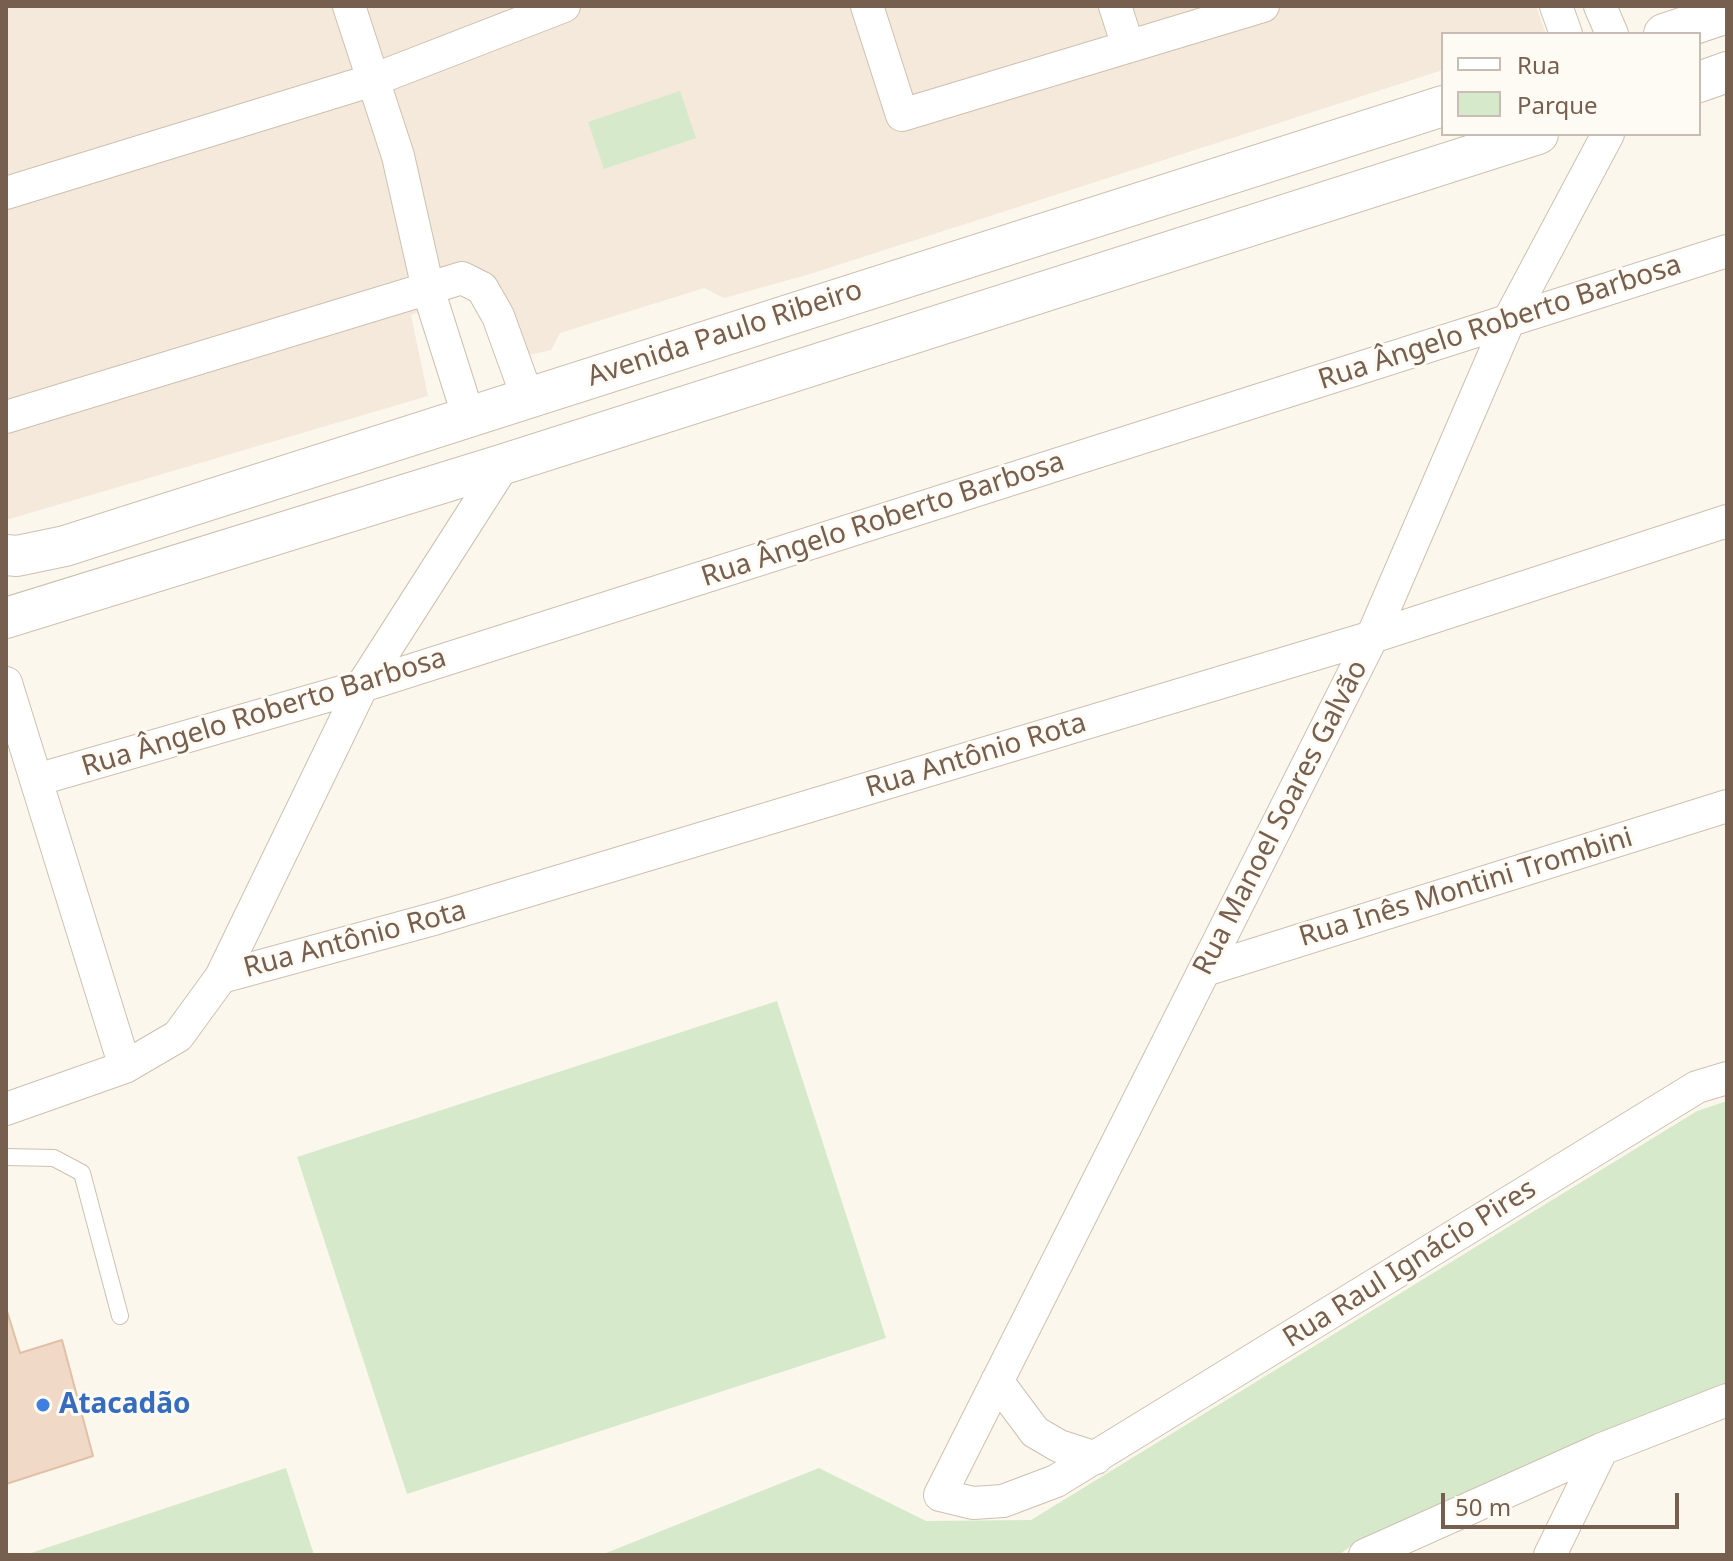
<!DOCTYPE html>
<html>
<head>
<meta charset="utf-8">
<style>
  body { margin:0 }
  #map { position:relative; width:1733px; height:1561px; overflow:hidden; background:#fcf7ed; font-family:"Noto Sans",sans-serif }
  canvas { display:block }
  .frame { position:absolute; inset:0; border:8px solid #775f4f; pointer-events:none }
  .legend { position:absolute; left:1441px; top:32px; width:260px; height:104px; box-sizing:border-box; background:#fefbf4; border:2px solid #c8bdb2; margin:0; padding:10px 14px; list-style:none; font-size:24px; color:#775f4f }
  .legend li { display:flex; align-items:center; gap:16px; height:40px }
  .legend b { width:40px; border:2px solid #c8bdb2 }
  .scale { position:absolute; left:1441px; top:1493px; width:238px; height:36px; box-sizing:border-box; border:4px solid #775f4f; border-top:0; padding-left:10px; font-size:24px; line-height:28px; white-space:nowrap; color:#775f4f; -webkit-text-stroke:6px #fefbf4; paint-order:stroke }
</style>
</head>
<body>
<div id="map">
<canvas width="1733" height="1561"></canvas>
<div class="frame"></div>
<ul class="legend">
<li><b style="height:10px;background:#fff"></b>Rua</li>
<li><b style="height:22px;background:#d6eacb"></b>Parque</li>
</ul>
<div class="scale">50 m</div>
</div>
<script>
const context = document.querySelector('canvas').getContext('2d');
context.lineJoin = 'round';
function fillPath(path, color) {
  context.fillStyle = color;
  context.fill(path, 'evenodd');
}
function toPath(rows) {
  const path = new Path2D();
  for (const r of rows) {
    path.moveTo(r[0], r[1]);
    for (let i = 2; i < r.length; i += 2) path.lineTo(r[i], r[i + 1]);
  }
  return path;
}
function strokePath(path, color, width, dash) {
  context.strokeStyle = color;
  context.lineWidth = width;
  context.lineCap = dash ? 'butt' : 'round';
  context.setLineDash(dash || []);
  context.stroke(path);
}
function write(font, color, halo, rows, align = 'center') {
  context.font = font + ' "Noto Sans",sans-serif';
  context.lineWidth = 6;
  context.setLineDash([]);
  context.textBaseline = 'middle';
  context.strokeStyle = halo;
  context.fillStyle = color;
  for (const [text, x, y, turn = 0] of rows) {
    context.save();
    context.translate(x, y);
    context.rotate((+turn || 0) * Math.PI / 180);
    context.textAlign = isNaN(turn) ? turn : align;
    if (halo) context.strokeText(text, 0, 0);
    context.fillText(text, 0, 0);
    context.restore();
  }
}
fillPath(toPath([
  [6,6,1536,6,1546,34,1443,34,1443,70,810,274,724,298,704,288,560,333,551,350,529,355,497,282,411,315,428,396,6,520]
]), '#f4e9db');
fillPath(toPath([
  [680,91,696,138,604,169,588,122],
  [777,1001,886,1338,407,1494,297,1157],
  [1727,1101,1727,1386,1357,1541,1339,1555,601,1555,819,1468,926,1521,1031,1520,1697,1111],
  [286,1468,314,1555,25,1555]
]), '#d6eacb');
const building = toPath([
  [6,1308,20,1353,62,1340,93,1456,6,1484,6,1308]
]);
fillPath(building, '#f0d9c6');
strokePath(building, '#e2c0a7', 2);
const service = toPath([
  [6,1157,54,1158,82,1173,120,1316]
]);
const minor = toPath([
  [349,6,398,156,428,289,468,415],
  [867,6,902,115,1263,6],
  [1115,6,1128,46],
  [1556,6,1566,34],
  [1600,6,1612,34],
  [1608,134,1509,320,1372,637,940,1495,973,1503,1003,1501,1056,1481,1697,1087,1727,1078],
  [6,193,373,80,564,6],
  [6,417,462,278,482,288,498,316,527,396],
  [6,683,125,1067],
  [36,780,362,686,1727,251],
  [1205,970,1727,806],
  [221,977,437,918,1372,637,1727,521],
  [6,1109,125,1067,178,1036,221,977,362,686,504,464],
  [997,1381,1035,1432,1059,1446,1096,1458],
  [1365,1555,1602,1449,1727,1400],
  [1550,1555,1602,1449]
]);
const tertiary = toPath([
  [1664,34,1727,13],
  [1699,82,1727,72],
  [6,555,17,556,65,546,1443,106],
  [6,618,504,464,1538,134]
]);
strokePath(service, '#cec0b1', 18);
strokePath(minor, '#cec0b1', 34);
strokePath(tertiary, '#cec0b1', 42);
strokePath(service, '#fff', 16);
strokePath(minor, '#fff', 32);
strokePath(tertiary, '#fff', 40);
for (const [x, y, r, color] of [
  [43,1405,8,"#3f7fe0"]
]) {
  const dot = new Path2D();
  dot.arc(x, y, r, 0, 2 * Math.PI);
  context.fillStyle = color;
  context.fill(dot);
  strokePath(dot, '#fefbf4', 3);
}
write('28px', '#775f4f', '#fefbf4', [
  ["Rua Ângelo Roberto Barbosa",1500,323,-18],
  ["Avenida Paulo Ribeiro",725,334,-18],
  ["Rua Ângelo Roberto Barbosa",883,520,-18],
  ["Rua Ângelo Roberto Barbosa",264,713,-17],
  ["Rua Antônio Rota",976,756,-17],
  ["Rua Manoel Soares Galvão",1281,818,-63],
  ["Rua Inês Montini Trombini",1466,888,-17],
  ["Rua Antônio Rota",355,940,-15],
  ["Rua Raul Ignácio Pires",1410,1264,-32]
]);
write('bold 28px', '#366cbe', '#fefbf4', [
  ["Atacadão",59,1405]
], 'left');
</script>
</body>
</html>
